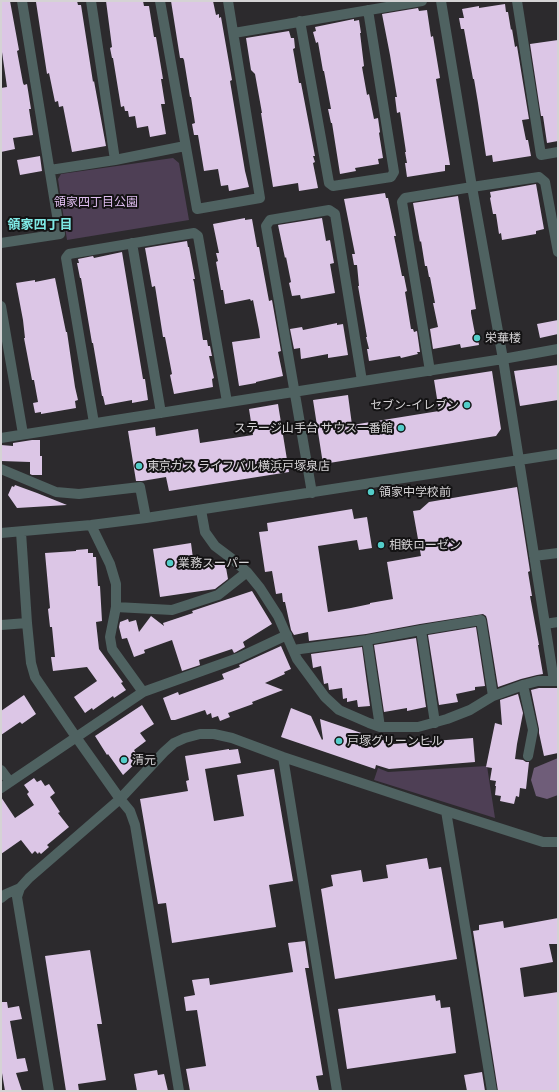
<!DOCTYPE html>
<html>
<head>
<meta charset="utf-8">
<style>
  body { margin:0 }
  #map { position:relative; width:559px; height:1092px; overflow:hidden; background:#2c2a2d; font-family:Figtree,sans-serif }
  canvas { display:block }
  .frame { position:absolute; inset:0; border:2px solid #d5d3d5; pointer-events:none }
</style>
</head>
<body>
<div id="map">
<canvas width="559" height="1092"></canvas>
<div class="frame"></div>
</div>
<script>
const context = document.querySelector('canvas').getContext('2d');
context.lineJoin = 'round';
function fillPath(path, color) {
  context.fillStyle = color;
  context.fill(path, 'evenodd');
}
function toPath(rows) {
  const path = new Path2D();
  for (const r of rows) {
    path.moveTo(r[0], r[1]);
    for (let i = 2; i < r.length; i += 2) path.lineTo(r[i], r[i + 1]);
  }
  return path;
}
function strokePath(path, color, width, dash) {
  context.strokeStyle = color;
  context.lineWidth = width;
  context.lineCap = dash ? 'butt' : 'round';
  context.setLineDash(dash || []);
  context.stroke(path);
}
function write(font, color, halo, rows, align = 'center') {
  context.font = font + ' Figtree,"Noto Sans JP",sans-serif';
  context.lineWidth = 4;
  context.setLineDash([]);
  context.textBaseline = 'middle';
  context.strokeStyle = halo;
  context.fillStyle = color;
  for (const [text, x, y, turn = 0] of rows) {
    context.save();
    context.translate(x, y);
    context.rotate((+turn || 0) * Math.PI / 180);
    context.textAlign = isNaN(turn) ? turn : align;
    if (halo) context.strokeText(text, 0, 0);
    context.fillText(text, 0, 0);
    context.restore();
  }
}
fillPath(toPath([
  [173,158,179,163,189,220,67,240,58,179,61,174],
  [487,766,495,818,374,780,378,768,388,772]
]), '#4e3f55');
fillPath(toPath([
  [558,758,558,795,547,799,536,796,531,780,534,768]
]), '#6f5d79');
fillPath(toPath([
  [1,1,10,1,19,50,17,51,23,83,24,85,27,84,31,109,29,109,33,135,13,138,15,149,1,152,1,88,7,87,1,45],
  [44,1,77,1,78,5,81,5,93,82,94,81,106,146,72,152,63,106,59,107,58,101,55,102,49,73,47,74,36,2],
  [106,1,143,1,144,6,149,6,154,37,156,37,163,79,161,79,165,104,161,104,166,134,150,137,148,126,137,128,135,116,129,117,128,111,125,111,124,106,121,107,113,58,112,58,110,48,112,47],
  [171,1,213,1,216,15,219,14,219,18,221,17,232,80,230,81,245,171,249,187,229,191,228,185,221,186,218,169,204,171,198,135,194,135,192,124,195,123,191,97,190,97,184,60,183,58,180,58],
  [505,4,506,12,508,12,511,30,512,29,515,47,517,46,529,119,522,120,526,140,528,140,531,156,493,162,492,155,486,156,478,103,474,79,473,79,464,29,461,29,459,18,464,18,462,9,479,6,479,8],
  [418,8,419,11,427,10,431,37,433,36,440,78,436,79,450,165,445,165,445,171,407,177,405,163,407,163,405,152,406,152,400,112,397,113,395,97,397,97,390,55,382,14],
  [354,19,354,21,359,20,361,33,360,33,364,66,362,67,367,95,369,94,374,119,378,118,380,132,379,133,383,158,378,159,379,164,355,168,356,171,340,174,332,123,331,123,328,109,331,109,324,71,323,71,318,42,316,43,313,32,316,31,315,27],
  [289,31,291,38,294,38,295,48,293,49,299,83,301,83,315,156,313,156,315,162,313,163,318,188,299,191,298,183,273,187,261,113,262,113,255,74,251,70,246,38],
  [558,40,558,141,547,143,543,116,541,116,530,44],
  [40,156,42,171,20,175,17,160],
  [536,184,544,229,536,231,536,234,502,240,501,233,499,234,496,214,493,214,490,198,491,197,490,192],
  [385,193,386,198,388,198,396,236,394,236,402,276,404,276,407,291,405,292,411,329,413,329,414,332,417,331,420,352,417,352,418,354,401,358,400,356,369,361,367,349,369,349,366,337,367,337,358,286,359,286,357,265,354,265,352,254,355,254,344,199],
  [458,196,476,309,471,310,471,313,475,334,477,334,479,345,461,348,460,344,433,349,430,329,438,327,433,303,435,303,430,277,429,277,427,266,425,266,421,241,420,242,413,203],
  [245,218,245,220,252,219,257,247,259,247,269,301,272,300,281,351,278,352,283,376,256,382,256,383,239,386,232,342,260,338,259,330,253,300,251,301,250,299,225,304,223,290,221,290,216,262,218,261,216,253,219,253,213,224],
  [322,218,326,241,330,240,334,263,330,264,335,293,301,299,300,295,292,296,289,283,291,282,286,257,285,258,278,225],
  [187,241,188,247,189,247,195,279,193,279,194,282,203,340,207,340,208,346,210,346,212,356,209,356,214,378,212,379,213,387,174,394,170,375,172,374,165,337,163,337,155,286,152,287,145,248],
  [122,252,143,379,145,379,148,400,132,403,132,400,105,405,103,396,102,396,93,343,92,343,81,278,80,278,77,263,79,263,78,259,93,256,94,258],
  [55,278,66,332,67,332,75,387,78,400,75,401,76,408,41,414,41,412,35,413,33,403,38,402,34,380,32,380,24,338,25,338,23,320,16,283,35,280,35,282],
  [558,320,558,334,540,338,537,324],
  [337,323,337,325,343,324,348,355,328,358,328,354,301,359,300,348,294,349,290,329,302,327,303,330],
  [558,365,558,400,520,406,514,371],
  [492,371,501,429,496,436,323,464,313,400,348,395,352,425,439,411,434,380],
  [278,404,289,472,169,491,166,477,142,481,136,481,128,431,155,427,156,436,198,429,200,443,253,435,249,409],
  [32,440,40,440,40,456,42,456,42,475,32,475,30,474,30,462,1,461,1,445,13,446,13,443],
  [15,485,37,493,67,505,17,508,8,495,12,486,14,487],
  [517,487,530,571,528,572,532,596,530,596,539,645,538,645,543,674,537,675,521,679,498,687,487,619,486,616,483,614,420,624,366,634,309,641,308,632,294,635,291,630,285,602,283,602,282,593,276,594,272,571,265,572,259,532,268,531,267,523,352,509,354,519,367,517,372,548,359,550,357,540,318,546,328,612,351,608,370,604,370,603,393,599,387,562,421,556,413,511,420,510,429,502],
  [191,543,194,566,225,562,228,579,215,589,160,597,153,549],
  [88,549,88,553,93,553,93,557,96,557,98,586,100,586,102,621,96,622,99,649,123,682,121,683,126,690,114,698,113,696,93,710,92,708,85,713,74,697,97,681,87,667,53,671,51,657,55,657,52,627,50,627,48,609,50,608,45,553,76,551,76,550],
  [252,591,272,624,243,642,245,647,236,652,234,653,232,649,199,660,200,665,182,671,172,640,144,650,145,653,134,657,127,638,122,639,119,627,120,622,128,619,129,622,136,620,139,632,151,616,164,626,163,623,193,613,192,611],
  [476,627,485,686,475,687,475,690,456,694,458,702,439,705,428,635],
  [416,638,426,707,407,711,407,708,384,712,374,645],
  [281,646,291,669,284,672,285,674,265,683,283,690,252,702,253,704,228,713,230,717,220,721,218,716,212,718,211,713,207,715,205,710,175,720,171,720,163,698,178,692,179,695,224,679,222,674,240,667,239,665],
  [362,647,370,706,358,707,357,700,347,702,347,698,343,699,342,688,329,690,328,683,324,684,321,666,313,668,311,654],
  [539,688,558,688,558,753,544,756,539,733,539,729,531,690],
  [518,694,523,713,517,744,515,759,523,760,526,762,529,762,526,789,520,788,519,797,516,796,514,804,500,801,501,796,495,795,496,786,495,786,496,781,490,780,492,768,486,767,495,723,502,725,500,700],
  [24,695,36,714,22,724,20,722,1,735,1,711],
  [142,705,154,724,140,733,146,741,134,750,137,755,133,757,137,762,123,775,108,754,107,755,95,736],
  [291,708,311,716,322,740,323,739,320,719,394,744,473,738,475,762,389,769,376,765,375,769,281,737],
  [229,749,229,750,238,749,241,763,205,769,214,821,244,816,237,775,274,769,293,881,269,885,276,927,172,943,166,903,158,904,140,799,188,791,186,781,189,780,185,756],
  [34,778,37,782,41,780,45,786,49,784,55,793,50,797,60,812,58,813,69,827,47,845,49,847,41,854,39,852,38,854,35,851,32,854,21,840,1,854,1,797,15,818,34,805,27,794,29,792,24,785],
  [427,858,429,869,441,867,457,959,335,979,321,889,333,886,331,875,361,870,363,882,388,878,386,865],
  [558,918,558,944,549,944,553,962,520,968,524,997,558,992,558,1091,498,1091,473,931,479,930,479,925,503,921,504,928],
  [305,941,309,968,305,968,323,1075,316,1076,319,1091,190,1091,186,1069,206,1066,197,1010,186,1011,184,997,195,995,192,980,209,978,210,985,293,972,288,943],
  [90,950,102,1024,97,1024,106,1080,78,1084,79,1091,66,1091,45,956],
  [435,995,436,1001,440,1000,441,1008,450,1007,456,1053,347,1069,338,1009],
  [1,1002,7,1002,8,1008,19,1006,22,1019,10,1021,17,1059,25,1058,28,1071,16,1073,22,1091,5,1091,1,1067],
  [157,1070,158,1075,164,1074,168,1091,137,1091,134,1074],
  [482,1072,485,1091,467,1091,464,1075]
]), '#dcc6e6');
strokePath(toPath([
  [91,1,115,160],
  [160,1,197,209,260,198,228,1],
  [441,1,472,187,503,359,554,681],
  [517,1,541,155,558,152],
  [300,21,329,183,333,186,391,177,394,172,368,10],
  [234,33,422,1],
  [50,170,115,160,185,146],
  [1,243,60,234,22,1],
  [132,243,161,413],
  [1,306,23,434],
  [430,371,402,202,405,198,472,187,539,177,545,182,558,252],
  [94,423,66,258,69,254,194,233,198,236,227,402],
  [1,438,503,359,558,349],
  [1,469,56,492,79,494,140,487,146,518],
  [312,493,266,226,270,220,329,210,335,214,362,381],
  [201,510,205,532,215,546,231,558,247,572,260,588,278,616,297,659,325,697,339,710,369,723,380,727,418,727,447,719,470,710,493,696,523,685,538,681,558,681],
  [91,525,110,564,116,584,116,607,110,637,112,649,143,692],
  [21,532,27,623,31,663,35,677,76,737,120,799,130,811,135,825,179,1091],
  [1,533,91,525,146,518,558,454],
  [534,556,558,553],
  [116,607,172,610,218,595,247,572],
  [545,624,558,622],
  [1,625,27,623],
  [421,630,435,723],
  [367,640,380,727],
  [293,650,367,640,421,630,481,620,493,696],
  [523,685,533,730,528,756],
  [283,757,337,1091],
  [1,770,10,782],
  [1,788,143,692,238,658,287,635],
  [446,811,492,1091],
  [20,888,17,897,49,1091],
  [1,898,6,894,20,888,29,878,120,799,164,752,174,743,185,738,200,734,214,734,232,738,283,757,446,811,543,842,558,842]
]), '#4f6261', 10);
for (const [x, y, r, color] of [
  [477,338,4,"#53cdc9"],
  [467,405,4,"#53cdc9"],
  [401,428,4,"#53cdc9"],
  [139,466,4,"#53cdc9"],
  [371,492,4,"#53cdc9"],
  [381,545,4,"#53cdc9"],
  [170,563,4,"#53cdc9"],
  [339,741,4,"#53cdc9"],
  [124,760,4,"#53cdc9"]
]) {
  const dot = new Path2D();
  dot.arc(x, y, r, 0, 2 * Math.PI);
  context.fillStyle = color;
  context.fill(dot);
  strokePath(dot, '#141314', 1.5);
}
write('12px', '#debcef', '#141314', [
  ["領家四丁目公園",96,202]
]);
write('12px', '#d5d3d5', '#141314', [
  ["栄華楼",485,338],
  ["セブン-イレブン",459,405,"right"],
  ["ステージ山手台 サウス一番館",393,428,"right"],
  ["東京ガス ライフバル横浜戸塚泉店",147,466],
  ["領家中学校前",379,492],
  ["相鉄ローゼン",389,545],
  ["業務スーパー",178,563],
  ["戸塚グリーンヒル",347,741],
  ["清元",132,760]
], 'left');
write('bold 13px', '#7feae6', '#141314', [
  ["領家四丁目",40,225]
]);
</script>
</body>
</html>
